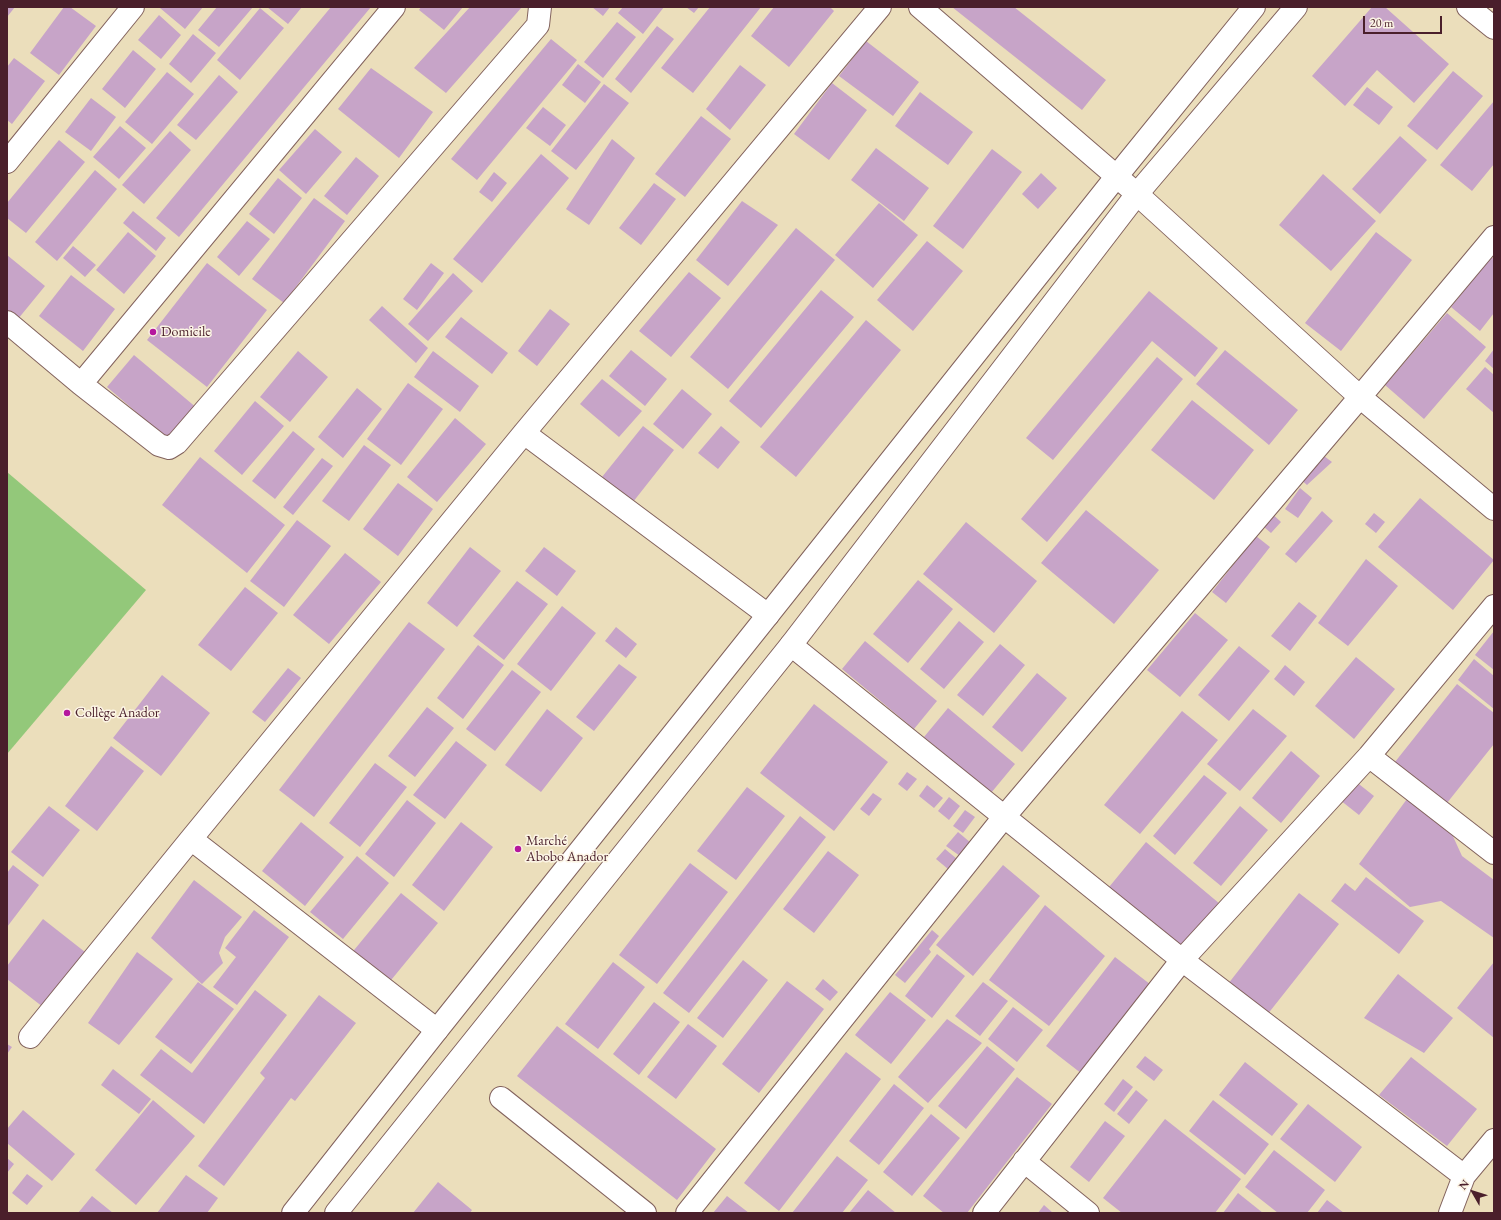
<!DOCTYPE html>
<html>
<head>
<meta charset="utf-8">
<style>
  body { margin:0 }
  #map { position:relative; width:1501px; height:1220px; overflow:hidden; background:#ebdebb; font-family:"EB Garamond",serif }
  canvas { display:block }
  .frame { position:absolute; inset:0; border:8px solid #4a1f2b; pointer-events:none }
  .north { position:absolute; left:1453px; top:1172px; width:40px; height:40px; -webkit-text-stroke:3px #fcf5e5; paint-order:stroke; rotate:309deg; font-size:11px; font-weight:700; line-height:16px; text-align:center; color:#4a1f2b }
  .north::after { content:''; display:block; margin:auto; width:14px; height:18px; background:#4a1f2b; clip-path:polygon(50% 0,100% 100%,50% 72%,0 100%) }
  .scale { position:absolute; left:1363px; top:16px; width:79px; height:18px; box-sizing:border-box; border:2px solid #4a1f2b; border-top:0; padding-left:5px; font-size:12px; line-height:14px; white-space:nowrap; color:#4a1f2b; -webkit-text-stroke:3px #fcf5e5; paint-order:stroke }
</style>
</head>
<body>
<div id="map">
<canvas width="1501" height="1220"></canvas>
<div class="frame"></div>
<div class="north">N</div>
<div class="scale">20 m</div>
</div>
<script>
const context = document.querySelector('canvas').getContext('2d');
context.lineJoin = 'round';
function fillPath(path, color) {
  context.fillStyle = color;
  context.fill(path, 'evenodd');
}
function toPath(rows) {
  const path = new Path2D();
  for (const r of rows) {
    path.moveTo(r[0], r[1]);
    for (let i = 2; i < r.length; i += 2) path.lineTo(r[i], r[i + 1]);
  }
  return path;
}
function strokePath(path, color, width, dash) {
  context.strokeStyle = color;
  context.lineWidth = width;
  context.lineCap = dash ? 'butt' : 'round';
  context.setLineDash(dash || []);
  context.stroke(path);
}
function write(font, color, halo, rows, align = 'center') {
  context.font = font + ' "EB Garamond",serif';
  context.lineWidth = 3;
  context.setLineDash([]);
  context.textBaseline = 'middle';
  context.strokeStyle = halo;
  context.fillStyle = color;
  for (const [text, x, y, turn = 0] of rows) {
    context.save();
    context.translate(x, y);
    context.rotate((+turn || 0) * Math.PI / 180);
    context.textAlign = isNaN(turn) ? turn : align;
    if (halo) context.strokeText(text, 0, 0);
    context.fillText(text, 0, 0);
    context.restore();
  }
}
fillPath(toPath([
  [7,472,146,590,7,754]
]), '#93c87a');
fillPath(toPath([
  [7,7,15,7,7,17],
  [64,7,70,7,96,26,59,75,30,53],
  [161,7,203,7,185,29,160,8],
  [217,7,253,7,219,47,198,30],
  [267,7,302,7,288,24],
  [331,7,371,7,179,237,156,218],
  [421,7,463,7,444,30,419,10],
  [470,7,522,7,446,93,414,68],
  [592,7,610,7,603,16],
  [623,7,664,7,643,34,618,13],
  [686,7,699,7,694,13],
  [710,7,761,7,693,93,661,68],
  [774,7,830,7,834,11,789,67,751,36],
  [952,7,1014,7,1106,80,1082,110],
  [1372,7,1385,7,1449,64,1414,103,1377,70,1345,106,1312,76],
  [260,8,284,28,240,80,217,60],
  [159,15,181,35,161,59,138,40],
  [617,22,636,37,603,78,584,62],
  [657,26,674,39,631,93,615,79],
  [193,34,216,53,191,83,169,64],
  [551,39,577,60,477,180,451,159],
  [866,41,919,82,893,116,839,76],
  [133,50,156,69,125,108,102,89],
  [14,58,45,81,12,124,7,120,7,67],
  [578,64,601,82,585,103,562,85],
  [740,65,766,85,730,130,706,109],
  [371,68,433,112,399,158,338,109],
  [1453,71,1483,96,1437,150,1407,126],
  [167,72,194,94,152,144,125,122],
  [219,75,238,92,196,140,177,125],
  [832,83,867,110,829,160,794,134],
  [604,84,629,103,576,170,551,151],
  [1367,87,1393,107,1379,125,1353,105],
  [920,92,973,132,948,165,895,126],
  [91,98,116,117,91,151,65,132],
  [1494,101,1494,164,1472,191,1440,165],
  [543,107,566,125,550,146,526,128],
  [701,116,731,139,685,197,655,174],
  [120,126,146,148,119,179,93,157],
  [315,129,342,152,306,194,279,170],
  [170,131,191,150,144,204,122,185],
  [1400,136,1427,160,1380,214,1352,189],
  [612,139,635,158,589,225,566,209],
  [59,140,85,162,26,233,7,218,7,203],
  [876,148,929,188,904,221,851,180],
  [992,149,1022,172,963,249,933,226],
  [541,154,569,178,482,283,453,259],
  [356,157,379,176,347,215,324,196],
  [95,170,117,189,57,261,35,242],
  [494,172,507,183,492,202,479,192],
  [1041,173,1057,188,1038,209,1022,194],
  [1323,174,1376,221,1331,271,1279,225],
  [278,178,302,198,274,234,249,214],
  [654,183,676,199,641,245,619,228],
  [314,198,345,221,284,303,252,279],
  [742,201,778,225,728,286,696,260],
  [879,203,918,235,873,288,835,255],
  [133,211,166,238,156,251,123,223],
  [247,221,270,239,239,276,217,257],
  [796,228,835,260,728,389,690,357],
  [128,232,156,256,124,294,96,270],
  [1376,232,1412,260,1341,351,1305,323],
  [927,241,963,271,913,331,877,300],
  [73,246,96,265,85,277,63,258],
  [7,255,45,286,18,319,7,310],
  [1491,257,1494,259,1494,313,1480,331,1451,307],
  [207,263,267,310,207,387,147,340],
  [431,263,444,273,417,310,403,299],
  [689,272,721,298,671,357,639,331],
  [453,273,473,291,428,341,408,324],
  [71,275,115,309,83,351,39,316],
  [821,290,854,317,761,428,729,401],
  [1149,291,1218,348,1195,377,1152,341,1053,460,1026,438],
  [382,306,428,348,416,363,369,320],
  [550,309,570,324,537,366,518,351],
  [1447,313,1486,347,1424,419,1385,385],
  [461,317,508,353,492,374,445,337],
  [866,320,901,350,796,477,760,447],
  [1494,349,1494,369,1485,361],
  [631,350,667,379,645,406,609,376],
  [1225,350,1298,410,1269,445,1196,384],
  [298,351,328,377,290,422,260,397],
  [433,351,479,386,460,412,414,377],
  [134,355,198,409,170,441,107,387],
  [1157,357,1183,379,1047,542,1021,519],
  [1485,367,1494,375,1494,413,1466,389],
  [602,379,642,411,619,437,580,404],
  [408,383,443,409,401,465,367,439],
  [357,388,382,409,343,458,318,437],
  [682,389,712,414,683,449,653,424],
  [1192,400,1254,450,1214,500,1151,450],
  [255,401,284,426,242,475,214,451],
  [455,418,486,444,437,502,407,477],
  [643,426,674,450,633,502,602,477],
  [721,426,740,442,718,469,698,453],
  [293,431,315,449,275,499,252,481],
  [364,445,391,465,349,521,322,501],
  [1324,456,1332,462,1307,485,1299,478],
  [200,457,285,525,247,573,162,505],
  [322,458,333,466,293,515,283,507],
  [398,483,433,509,398,556,363,529],
  [1300,488,1312,498,1298,518,1285,509],
  [1420,498,1494,560,1453,610,1378,547],
  [1086,510,1159,570,1114,624,1041,563],
  [1268,510,1281,522,1271,533,1257,521],
  [1322,511,1333,521,1296,563,1285,554],
  [1374,513,1385,522,1376,533,1365,524],
  [297,520,331,546,284,607,250,581],
  [966,522,1037,581,994,633,923,574],
  [1256,536,1270,547,1226,603,1212,592],
  [470,547,501,571,457,627,427,603],
  [544,547,576,571,557,596,525,571],
  [345,553,381,582,329,644,293,615],
  [1366,559,1398,586,1348,646,1318,623],
  [918,580,953,609,908,663,873,634],
  [517,581,548,604,504,660,473,636],
  [245,587,278,613,231,671,198,645],
  [1299,602,1317,616,1290,651,1271,636],
  [562,606,596,633,551,691,517,664],
  [1195,613,1228,640,1180,697,1147,670],
  [959,621,984,642,944,689,920,669],
  [409,622,445,649,314,817,279,790],
  [616,627,637,644,626,658,605,641],
  [1494,631,1494,670,1475,655],
  [865,641,937,701,914,729,842,669],
  [1000,644,1025,665,983,716,957,695],
  [478,645,504,665,463,719,437,698],
  [1239,646,1270,671,1229,721,1198,695],
  [1356,657,1395,689,1354,739,1315,706],
  [1474,659,1494,676,1494,709,1458,680],
  [619,664,637,677,594,731,576,717],
  [1285,665,1305,682,1294,696,1274,679],
  [288,668,301,678,265,722,252,712],
  [512,670,541,692,495,751,466,729],
  [1037,673,1067,698,1022,752,992,727],
  [162,675,210,713,161,776,113,738],
  [1457,684,1494,713,1494,744,1443,808,1391,767],
  [814,704,888,762,834,831,760,773],
  [427,707,454,728,415,777,388,756],
  [948,708,1015,764,991,793,924,737],
  [547,709,583,738,541,792,505,765],
  [1253,709,1287,736,1240,791,1207,764],
  [1182,711,1218,740,1140,834,1104,805],
  [456,741,487,765,445,819,413,795],
  [111,746,144,771,97,831,65,806],
  [1291,751,1320,776,1281,823,1252,798],
  [375,763,407,787,360,847,329,823],
  [907,772,917,779,907,791,898,784],
  [1204,775,1227,793,1175,855,1153,836],
  [1355,781,1374,796,1359,815,1340,800],
  [927,785,943,798,934,808,919,796],
  [747,787,785,816,736,880,697,851],
  [873,793,882,799,869,816,860,809],
  [949,797,960,806,949,820,938,811],
  [1407,799,1451,832,1462,856,1494,880,1494,938,1441,901,1410,907,1359,864],
  [407,800,436,823,394,877,365,854],
  [49,806,80,830,43,877,11,852],
  [1240,806,1268,830,1221,886,1193,863],
  [965,810,975,817,963,833,953,826],
  [800,816,826,837,689,1013,663,993],
  [301,822,344,857,305,906,262,871],
  [461,822,493,847,444,911,412,885],
  [958,832,971,843,960,856,946,846],
  [1146,842,1220,904,1179,953,1105,892],
  [945,849,957,859,948,869,936,859],
  [828,851,859,875,814,933,783,909],
  [357,856,389,883,343,939,310,912],
  [690,863,728,892,657,984,619,955],
  [13,865,39,885,7,927,7,873],
  [1003,865,1040,896,973,976,936,945],
  [1366,877,1424,921,1399,954,1331,901,1345,883,1355,891],
  [194,880,242,917,225,937,219,953,223,963,202,984,151,938],
  [401,893,438,923,387,985,350,955],
  [1299,893,1339,924,1267,1015,1228,984],
  [1045,905,1105,956,1049,1026,989,980],
  [254,910,289,937,237,1005,213,987,236,957,225,948],
  [43,919,85,952,43,1007,7,979,7,966],
  [932,930,939,936,929,949,931,952,905,983,895,975],
  [137,952,173,979,119,1045,88,1023],
  [937,954,965,976,932,1018,905,996],
  [1115,957,1155,988,1086,1077,1046,1046],
  [743,960,768,980,723,1038,697,1018],
  [613,962,645,987,598,1049,565,1024],
  [1494,962,1494,1038,1457,1008],
  [1398,974,1453,1018,1424,1053,1364,1018],
  [823,979,838,992,830,1001,815,989],
  [787,981,824,1009,759,1093,722,1064],
  [198,982,234,1009,191,1064,155,1037],
  [983,982,1008,1001,980,1036,955,1016],
  [255,990,287,1015,204,1124,140,1075,161,1049,192,1073],
  [890,992,926,1020,891,1064,855,1035],
  [319,995,356,1023,295,1101,291,1098,224,1186,198,1166,265,1078,260,1073],
  [654,1002,680,1022,639,1075,613,1054],
  [1013,1007,1043,1030,1017,1062,988,1039],
  [947,1019,982,1043,928,1103,898,1077],
  [688,1024,717,1046,676,1099,647,1077],
  [557,1026,716,1149,677,1200,517,1076],
  [7,1044,12,1047,7,1054],
  [987,1046,1015,1069,966,1129,938,1106],
  [846,1052,881,1079,779,1211,744,1183],
  [1145,1056,1163,1070,1154,1081,1136,1067],
  [1411,1057,1477,1109,1447,1146,1379,1095],
  [1245,1062,1298,1104,1272,1136,1219,1095],
  [113,1069,151,1099,139,1114,101,1085],
  [1017,1077,1052,1104,967,1213,944,1213,923,1196],
  [1123,1079,1133,1087,1114,1112,1104,1104],
  [894,1084,924,1108,879,1165,849,1141],
  [1136,1090,1148,1100,1129,1124,1117,1114],
  [153,1100,195,1136,136,1205,95,1170],
  [1213,1100,1269,1144,1245,1175,1189,1131],
  [1308,1104,1362,1147,1335,1182,1280,1139],
  [23,1110,75,1154,52,1181,7,1143,7,1129],
  [931,1114,960,1138,912,1196,883,1172],
  [1165,1119,1241,1179,1215,1213,1122,1213,1103,1198],
  [1105,1121,1125,1136,1089,1182,1070,1167],
  [1274,1150,1325,1190,1307,1213,1278,1213,1245,1187],
  [837,1156,868,1180,842,1213,792,1213],
  [7,1158,14,1164,7,1173],
  [27,1174,43,1186,27,1205,12,1193],
  [186,1175,218,1198,207,1213,157,1213],
  [438,1182,472,1210,470,1213,413,1213],
  [868,1190,896,1213,849,1213],
  [1238,1193,1263,1213,1223,1213],
  [92,1196,113,1213,78,1213],
  [727,1196,749,1213,713,1213],
  [1327,1200,1344,1213,1317,1213],
  [1044,1205,1053,1213,1038,1213]
]), '#c7a4c8');
const minor = toPath([
  [920,7,1137,194,1360,397,1494,509],
  [1468,7,1494,28],
  [7,162,133,7],
  [7,322,81,384,159,445,169,448,177,443,538,25,540,7],
  [81,384,394,7],
  [524,433,768,615],
  [791,645,1182,960,1464,1176],
  [1369,756,1494,853],
  [191,839,437,1030],
  [30,1037,191,839,524,433,880,7],
  [501,1098,645,1213],
  [1024,1161,1088,1213],
  [687,1213,1004,817,1360,397,1494,237],
  [984,1213,1182,960,1369,756,1494,606],
  [1450,1213,1464,1176,1494,1140]
]);
const major = toPath([
  [293,1213,437,1030,768,615,1116,177,1254,7],
  [336,1213,791,645,1137,194,1296,7]
]);
strokePath(minor, '#82625d', 24);
strokePath(major, '#82625d', 24);
strokePath(minor, '#fff', 22);
strokePath(major, '#fff', 22);
for (const [x, y, r, color] of [
  [153,332,4,"#b5179e"],
  [67,713,4,"#b5179e"],
  [518,849,4,"#b5179e"]
]) {
  const dot = new Path2D();
  dot.arc(x, y, r, 0, 2 * Math.PI);
  context.fillStyle = color;
  context.fill(dot);
  strokePath(dot, '#fcf5e5', 1.5);
}
write('14px', '#4a1f2b', '#fcf5e5', [
  ["Domicile",161,332],
  ["Collège Anador",75,713],
  ["Marché",526,841],
  ["Abobo Anador",526,857]
], 'left');
</script>
</body>
</html>
